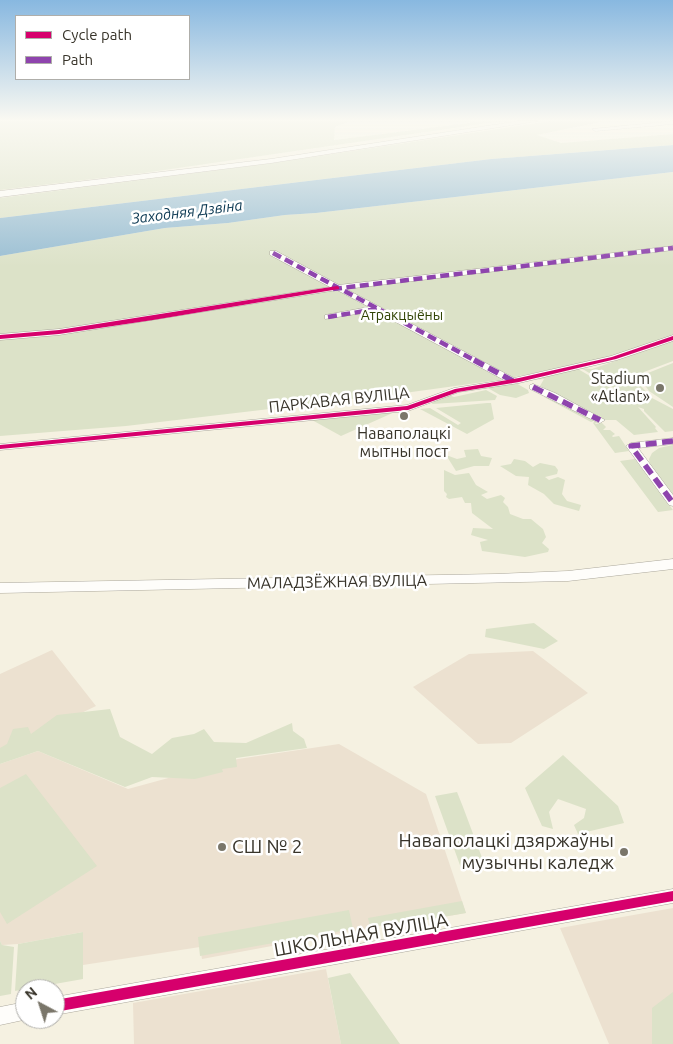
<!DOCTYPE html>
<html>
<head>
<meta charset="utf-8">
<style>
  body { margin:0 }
  #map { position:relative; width:673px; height:1044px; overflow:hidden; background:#f5f1e1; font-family:Ubuntu,sans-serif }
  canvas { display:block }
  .legend { position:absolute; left:15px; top:15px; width:175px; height:65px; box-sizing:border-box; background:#fff; border:1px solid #afaeaa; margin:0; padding:6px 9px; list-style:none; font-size:15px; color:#38342a }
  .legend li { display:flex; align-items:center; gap:10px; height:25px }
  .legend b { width:25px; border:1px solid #afaeaa }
  .north { position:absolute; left:15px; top:979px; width:50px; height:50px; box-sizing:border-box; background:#fff; border:1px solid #afaeaa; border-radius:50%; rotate:320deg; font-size:14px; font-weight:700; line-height:20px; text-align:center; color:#38342a }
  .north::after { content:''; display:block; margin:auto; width:18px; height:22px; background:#7a766a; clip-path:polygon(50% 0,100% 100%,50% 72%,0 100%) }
</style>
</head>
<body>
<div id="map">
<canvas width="673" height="1044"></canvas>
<ul class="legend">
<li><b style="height:6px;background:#d6006c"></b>Cycle path</li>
<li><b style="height:6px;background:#8e44ad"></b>Path</li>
</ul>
<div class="north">N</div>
</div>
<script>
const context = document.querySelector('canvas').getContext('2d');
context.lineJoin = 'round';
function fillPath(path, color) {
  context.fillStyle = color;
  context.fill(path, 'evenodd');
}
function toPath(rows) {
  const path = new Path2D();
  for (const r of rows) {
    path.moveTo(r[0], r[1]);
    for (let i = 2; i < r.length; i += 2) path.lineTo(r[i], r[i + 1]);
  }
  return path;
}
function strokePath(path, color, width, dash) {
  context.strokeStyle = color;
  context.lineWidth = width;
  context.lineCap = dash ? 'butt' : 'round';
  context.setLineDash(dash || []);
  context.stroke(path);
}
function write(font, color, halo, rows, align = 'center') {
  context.font = font + ' Ubuntu,sans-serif';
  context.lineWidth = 5;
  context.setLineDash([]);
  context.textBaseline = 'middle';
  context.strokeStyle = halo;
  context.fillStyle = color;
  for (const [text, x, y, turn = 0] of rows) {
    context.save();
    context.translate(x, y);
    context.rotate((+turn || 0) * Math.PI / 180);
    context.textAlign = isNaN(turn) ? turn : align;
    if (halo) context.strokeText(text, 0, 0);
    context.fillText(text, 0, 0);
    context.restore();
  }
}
fillPath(toPath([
  [52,650,96,706,0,752,0,674],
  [533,651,588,693,511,743,478,744,413,687,469,654],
  [339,744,426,794,466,913,396,925,390,924,202,959,200,947,83,965,83,932,18,944,2,945,0,941,0,764,38,751,128,789,238,759],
  [673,908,673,1044,609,1044,560,928],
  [326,969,341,1044,134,1044,133,1003]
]), '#ece1d0');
fillPath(toPath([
  [0,121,350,121,335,127,334,140,485,121,502,121,144,173,0,190],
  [550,121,605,121,537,135,561,143,673,134,673,145,491,159,0,218,0,198,273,163],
  [673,172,673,335,600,360,499,380,397,394,358,401,354,399,126,426,0,436,0,256,165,228,228,223,285,215,316,213],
  [673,341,673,361,644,372,639,377,640,385,652,398,673,409,673,431,665,432,644,411,644,409,638,407,656,427,655,428,658,432,634,435,616,420,603,420,540,386,544,379,528,380,578,369,612,389,614,388,581,368,592,369],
  [673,363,673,407,649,391,644,384,644,377,648,373],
  [514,382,528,390,529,393,516,398,500,395,486,387],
  [486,390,497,396,495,400,432,404,433,402,449,395,454,397],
  [551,396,597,421,595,424,602,423,606,427,603,430,610,430,615,434,612,436,613,437,619,436,629,451,615,453,593,423,596,420,591,422,544,397],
  [487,403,491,403,494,419,467,434,420,409,430,408,458,425,461,423,436,408],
  [397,411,341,436,312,420],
  [673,445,673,495,650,465,649,459,652,453,659,448],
  [478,449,481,456,492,458,489,466,474,466,456,471,446,455,457,459,466,457,464,450],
  [514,459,525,461,533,467,540,463,555,466,558,470,557,474,545,477,549,480,558,477,565,480,562,494,567,501,581,505,579,511,554,504,544,494,528,485,529,477,516,476,500,466,511,464],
  [635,459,673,510,658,512,620,461],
  [444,470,455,475,469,473,476,485,488,492,481,495,487,499,501,495,505,498,503,502,508,507,510,514,523,519,531,519,543,529,546,537,542,543,549,549,548,552,525,557,482,551,480,542,488,540,471,535,473,528,493,529,472,513,471,503,465,503,462,497,449,499,446,497,447,494,444,491],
  [534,623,558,641,544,649,485,637,486,629],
  [110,709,120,737,152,754,172,738,194,734,204,729,214,742,246,743,292,723,293,731,304,739,307,748,236,758,237,767,222,769,223,772,195,779,152,777,125,787,38,751,0,764,0,748,7,744,13,729,28,727,31,734,57,715],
  [563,755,618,806,624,823,578,834,574,825,584,818,586,809,558,799,549,812,553,829,542,826,525,788],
  [26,774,97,866,7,924,0,912,0,788],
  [457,792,463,807,484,863,461,868,435,796],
  [462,901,466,913,396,925,390,924,370,927,368,918],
  [349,910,353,929,200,956,198,937],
  [83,932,83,979,15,991,18,944],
  [0,941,2,945,14,947,11,994,0,996],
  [350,973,400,1044,341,1044,328,978],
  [673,992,673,1044,652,1044,652,1008]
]), '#dce2c8');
fillPath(toPath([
  [673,145,673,172,316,213,285,215,228,223,165,228,0,256,0,218,491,159]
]), '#99bed3');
const minor = toPath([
  [673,121,673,124,595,131,592,129,673,121],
  [673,246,673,250,346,289,514,378,611,356,673,335,673,341,617,360,519,383,459,392,408,411,0,450,0,444,407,405,454,388,504,380,375,311,325,319,325,315,369,307,337,290,59,335,0,340,0,334,59,329,330,287,270,255,270,251,276,251,339,285,673,246],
  [533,384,555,393,605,420,600,423,597,422,530,389,530,385,533,384],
  [673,438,673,444,638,448,673,495,673,506,669,505,626,446,631,443,673,438],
  [673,889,673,903,55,1015,55,997,673,889],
  [25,1002,25,1019,28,1019,0,1025,0,1007,25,1002]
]);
const major = toPath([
  [519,121,538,121,271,163,0,197,0,191,271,159,519,121],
  [673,559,673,569,568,581,0,593,0,583,496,574,568,571,673,559]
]);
strokePath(minor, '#aba79b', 1);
strokePath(major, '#aba79b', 1);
fillPath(minor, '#fefdfa');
fillPath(major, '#fefdfa');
strokePath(toPath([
  [273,253,476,361],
  [333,289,673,248],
  [328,317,377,309]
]), '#8e44ad', 4.5, [9, 4.5]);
strokePath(toPath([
  [474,360,513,381],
  [533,387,600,420],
  [673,441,631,446,673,503]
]), '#8e44ad', 5.5, [11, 5.5]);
fillPath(toPath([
  [337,286,339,287,339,289,153,320,59,334,0,339,0,335,59,330,337,286],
  [673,336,673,340,616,359,519,382,458,392,408,410,0,449,0,445,407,406,455,389,519,378,612,357,673,336],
  [673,891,673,901,55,1012,55,1000,673,891]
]), '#d6006c');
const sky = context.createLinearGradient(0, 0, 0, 267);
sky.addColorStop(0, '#88b8e0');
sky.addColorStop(0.45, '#faf9f2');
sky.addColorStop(1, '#faf9f200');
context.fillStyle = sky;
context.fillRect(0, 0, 673, 267);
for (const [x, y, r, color] of [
  [660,388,5,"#7a766a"],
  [404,416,5,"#7a766a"],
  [222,847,5,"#7a766a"],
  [624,852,5,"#7a766a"]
]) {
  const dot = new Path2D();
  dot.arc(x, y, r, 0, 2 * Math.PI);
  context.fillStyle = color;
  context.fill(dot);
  strokePath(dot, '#fff', 2);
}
write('14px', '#2f4202', '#fff', [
  ["Атракцыёны",402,315]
]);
write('italic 15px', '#0a3751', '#fff', [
  ["Заходняя Дзвіна",187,212,-7]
]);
write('16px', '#38342a', '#fff', [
  ["Stadium",650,379],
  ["«Atlant»",650,397],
  ["Наваполацкі",404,434,"center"],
  ["мытны пост",404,452,"center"]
], 'right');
write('16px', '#38342a', '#fff', [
  ["ПАРКАВАЯ ВУЛІЦА",339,400,-6],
  ["МАЛАДЗЁЖНАЯ ВУЛІЦА",337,582,-1]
]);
write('19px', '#38342a', '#fff', [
  ["Наваполацкі дзяржаўны",614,841],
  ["музычны каледж",614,863],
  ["СШ № 2",232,847,"left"]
], 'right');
write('19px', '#38342a', '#fff', [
  ["ШКОЛЬНАЯ ВУЛІЦА",361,935,-10]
]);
</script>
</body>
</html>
